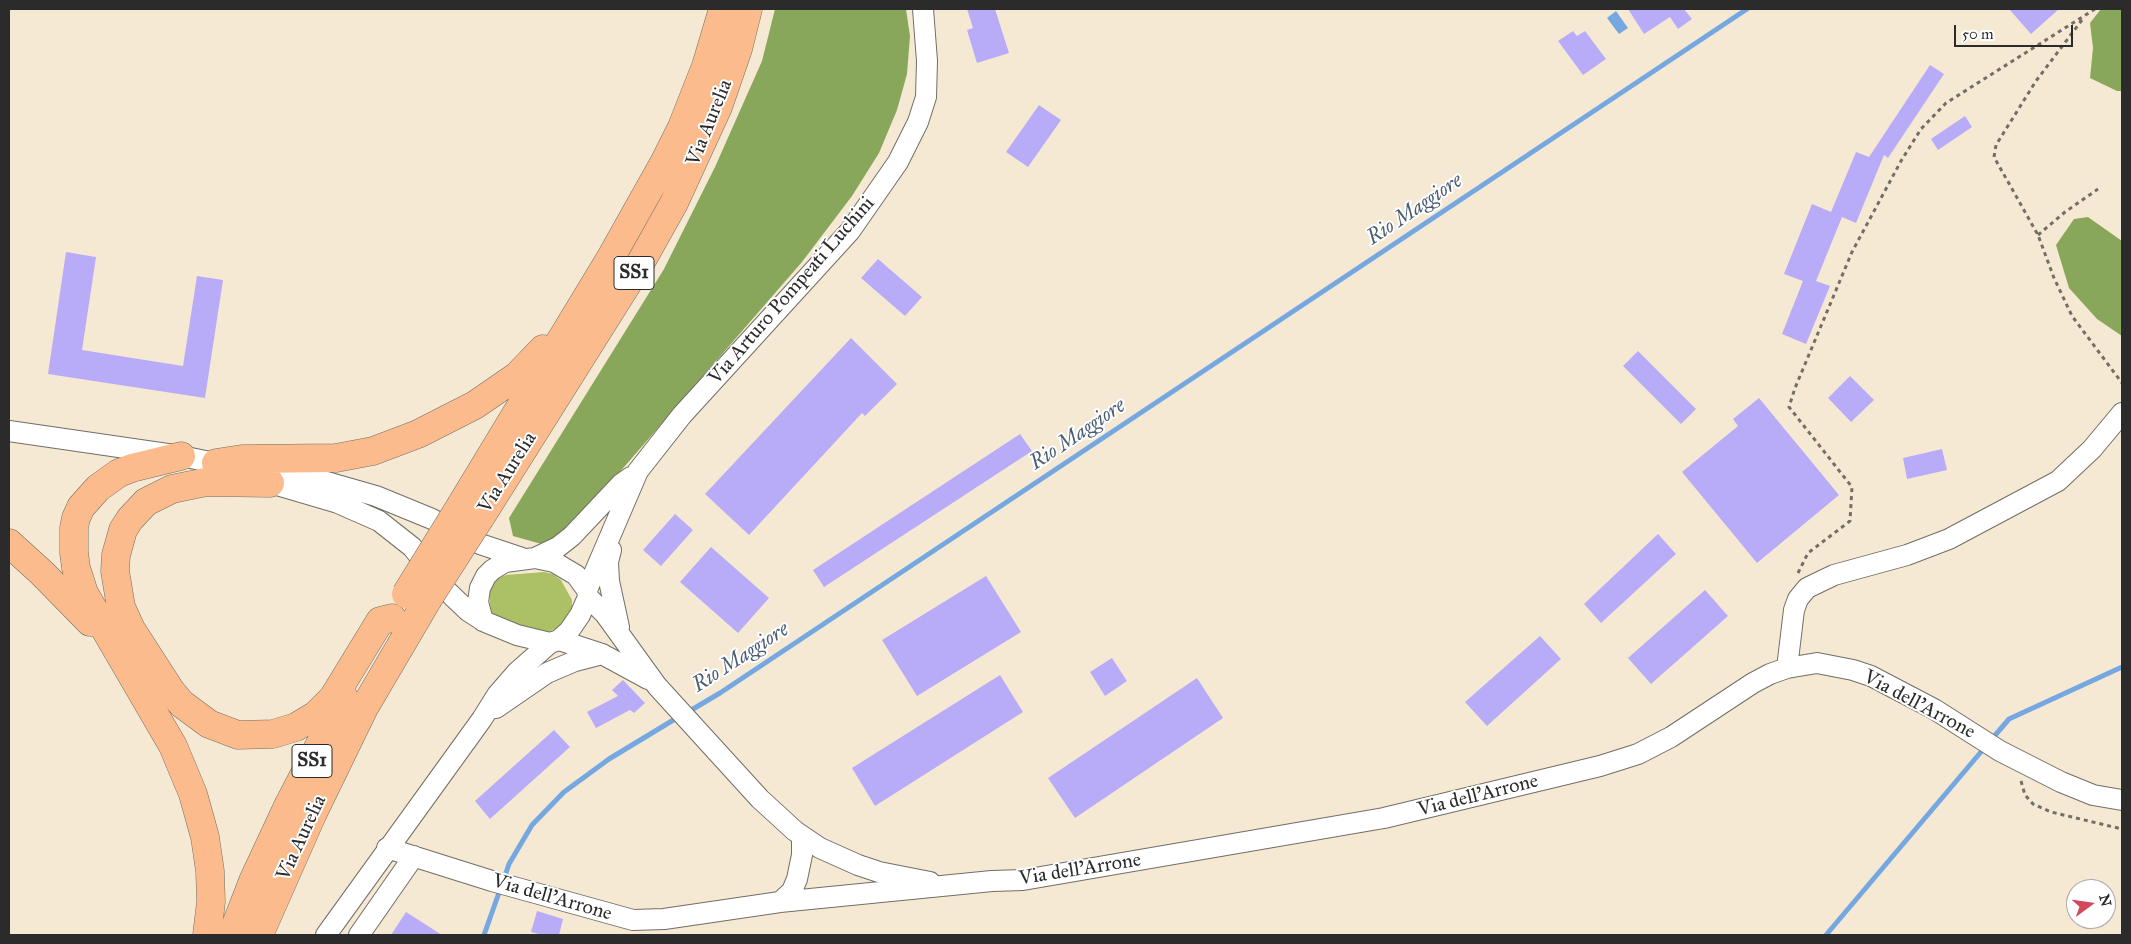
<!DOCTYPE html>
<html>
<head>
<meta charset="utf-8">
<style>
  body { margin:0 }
  #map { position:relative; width:2131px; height:944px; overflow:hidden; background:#f6e9d3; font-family:"IM FELL Great Primer",serif }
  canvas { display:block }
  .frame { position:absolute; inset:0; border:10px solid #2b2b2b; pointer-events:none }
  .north { position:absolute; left:2066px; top:879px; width:50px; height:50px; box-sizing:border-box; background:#fff; border:1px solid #aaa; border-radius:50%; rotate:76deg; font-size:14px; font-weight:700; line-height:20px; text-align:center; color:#2b2b2b }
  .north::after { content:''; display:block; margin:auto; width:18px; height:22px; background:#d1495b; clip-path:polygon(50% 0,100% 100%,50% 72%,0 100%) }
  .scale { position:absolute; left:1954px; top:25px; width:119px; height:22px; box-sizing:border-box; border:2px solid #2b2b2b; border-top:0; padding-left:6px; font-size:15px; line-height:18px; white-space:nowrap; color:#2b2b2b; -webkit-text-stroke:4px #fff; paint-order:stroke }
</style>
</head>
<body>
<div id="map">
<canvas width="2131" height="944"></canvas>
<div class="frame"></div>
<div class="north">N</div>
<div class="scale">50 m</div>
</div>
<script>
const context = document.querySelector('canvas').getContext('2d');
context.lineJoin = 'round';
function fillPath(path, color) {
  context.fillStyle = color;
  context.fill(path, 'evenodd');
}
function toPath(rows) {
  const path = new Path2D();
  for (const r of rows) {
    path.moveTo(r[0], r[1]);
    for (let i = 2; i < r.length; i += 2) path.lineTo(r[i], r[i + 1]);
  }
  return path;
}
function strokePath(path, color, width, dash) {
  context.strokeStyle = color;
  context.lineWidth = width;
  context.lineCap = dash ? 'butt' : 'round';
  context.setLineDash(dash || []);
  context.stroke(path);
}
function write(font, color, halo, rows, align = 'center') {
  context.font = font + ' "IM FELL Great Primer",serif';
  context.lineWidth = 4;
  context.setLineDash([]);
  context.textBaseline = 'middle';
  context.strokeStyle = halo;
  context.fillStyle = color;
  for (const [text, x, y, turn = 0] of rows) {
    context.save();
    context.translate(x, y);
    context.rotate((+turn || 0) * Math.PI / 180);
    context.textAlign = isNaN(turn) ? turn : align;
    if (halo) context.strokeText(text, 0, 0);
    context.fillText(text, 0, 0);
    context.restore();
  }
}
fillPath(toPath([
  [544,572,553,574,561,580,572,600,572,610,560,627,550,631,538,631,505,625,491,614,489,592,492,584,498,578,506,575]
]), '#acc166');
fillPath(toPath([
  [775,9,906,9,910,36,907,74,897,110,879,153,852,196,802,262,572,527,545,545,513,536,509,518,664,269,715,167,762,61],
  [2101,9,2122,9,2122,91,2117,91,2090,78,2093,48,2090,23],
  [2088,217,2122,241,2122,336,2097,319,2069,288,2056,245,2074,219]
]), '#89a75b');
fillPath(toPath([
  [1616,11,1628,28,1619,34,1607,18]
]), '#75a7e0');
strokePath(toPath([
  [688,712,720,693,1747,9],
  [1991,740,2009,719,2122,667],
  [504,879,509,864,532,825,564,792,609,759,680,716],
  [484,935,501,887],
  [1826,935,1986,746]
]), '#75a7e0', 5);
fillPath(toPath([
  [967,9,995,9,1009,53,977,63,967,30,973,28],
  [1628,9,1684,9,1692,19,1678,29,1670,17,1644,34],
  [2009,9,2059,9,2031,34],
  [1573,31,1577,36,1585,31,1606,59,1583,75,1558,41],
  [1930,65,1944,74,1888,158,1884,155,1856,223,1842,217,1816,281,1830,286,1806,344,1782,334,1803,281,1784,274,1812,204,1831,212,1856,152,1869,157],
  [1039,105,1061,120,1028,167,1006,152],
  [1965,116,1972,127,1938,150,1931,139],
  [66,252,96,257,82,350,183,366,197,276,223,280,205,398,48,374],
  [878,259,922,297,905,316,861,278],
  [851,338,897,384,865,416,862,413,749,535,705,494],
  [1638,351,1696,409,1681,424,1623,366],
  [1850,376,1874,400,1851,422,1828,398],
  [1759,398,1839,495,1757,563,1682,472,1738,426,1733,419],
  [1020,434,1032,451,824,587,813,570],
  [1942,449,1947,470,1907,479,1903,458],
  [675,514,693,530,661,566,643,550],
  [1658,534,1676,554,1601,623,1584,604],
  [711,547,769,598,738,633,680,582],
  [986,576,1021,632,917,696,882,640],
  [1705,590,1728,616,1651,684,1628,658],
  [1540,636,1561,659,1487,726,1465,702],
  [1112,658,1127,681,1105,696,1090,672],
  [1000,675,1023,712,875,806,852,768],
  [1197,678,1223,718,1075,818,1048,778],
  [623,680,645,703,634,713,630,710,596,728,587,712,618,696,612,690],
  [554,730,570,747,490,819,475,801],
  [537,911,563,919,559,935,543,935,531,932],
  [406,912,442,935,391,935]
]), '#b8acf8');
const minor = toPath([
  [9,431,181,456,230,466],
  [261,470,271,470,320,480,376,496,432,519,480,544,522,558],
  [259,476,270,483,338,503,379,521,412,547,448,592,468,611,482,620,483,621,517,635,550,643,559,640,569,631,580,615,588,597,587,590,576,575,554,562,535,558,505,562,492,570,486,576,480,588,478,602,483,621],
  [611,550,608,562,609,581,619,627],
  [535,558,558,547,572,536,621,484,631,477],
  [587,590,638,471,682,415,850,231,898,162,918,122,926,97,927,61,923,9],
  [588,597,605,614,657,686,760,799,795,831,820,848,858,865,879,872,930,882],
  [559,640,602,654,648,679],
  [1787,668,1794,610,1798,599,1807,588,1834,575,1907,555,1949,539,2058,481,2092,449,2122,413],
  [496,708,547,673,575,661,602,654],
  [387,848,492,881,633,920,664,919,780,902,992,881,1023,880,1384,818,1600,766,1638,754,1671,737,1753,683,1770,674,1787,668,1817,663,1853,670,1871,676,1934,709,2000,751,2061,782,2093,795,2122,800],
  [780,902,792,891,797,879,802,855,802,837],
  [326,935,482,719,497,695,517,672,550,643],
  [359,935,414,856]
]);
const highway = toPath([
  [181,456,132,468,119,473,98,488,81,507,76,518,74,528,74,553,76,568,84,593,173,746,193,794,205,837,210,871,211,902,207,935],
  [216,463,242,459,336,458,373,451,418,434,475,405,517,376,543,349],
  [270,483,206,482,172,489,146,502,130,519,123,530,116,555,115,571,121,607,131,629,171,691,182,704,209,724,238,735,273,734,296,727,316,715,333,698,380,621,392,618],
  [461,505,610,259,665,161,682,127,706,66,723,9],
  [480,518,641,262,674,203,718,107,738,49,748,9],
  [9,543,42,573,90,622],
  [232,935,253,881,288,806,344,698],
  [259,935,312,815,364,708,428,599]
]);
strokePath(minor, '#726e66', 22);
strokePath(highway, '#726e66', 29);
strokePath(toPath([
  [2082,20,2036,81,1996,145,1994,157,2038,235,2054,278,2072,316,2122,383],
  [2038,235,2065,212,2098,189],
  [1798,573,1808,553,1850,521,1852,487,1789,407,1795,388,1852,252,1901,161,1921,129,1946,103,2095,9],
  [2021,781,2025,795,2033,804,2051,812,2122,829]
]), '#726e66', 3, [4, 4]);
strokePath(minor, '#fff', 20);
strokePath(highway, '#fbbb8c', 28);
const highwayBridge = toPath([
  [406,594,461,505],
  [428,599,480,518]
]);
strokePath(highwayBridge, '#726e66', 29, []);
strokePath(highwayBridge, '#fbbb8c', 28);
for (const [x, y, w] of [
  [634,273,40],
  [312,761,40]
]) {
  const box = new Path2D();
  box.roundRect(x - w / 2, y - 16.5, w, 33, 4);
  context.fillStyle = '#fff';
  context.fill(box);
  strokePath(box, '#2b2b2b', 1);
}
write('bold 19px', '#2b2b2b', null, [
  ["SS1",634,273],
  ["SS1",312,761]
]);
write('20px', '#2b2b2b', '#fff', [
  ["Via Aurelia",710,123,-68],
  ["Via Arturo Pompeati Luchini",792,291,-49],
  ["Via Aurelia",508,473,-58],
  ["Via dell'Arrone",1919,705,28],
  ["Via dell'Arrone",1478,796,-14],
  ["Via Aurelia",302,838,-65],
  ["Via dell'Arrone",1080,870,-9],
  ["Via dell'Arrone",552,898,16]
]);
write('italic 21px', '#495d73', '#fff', [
  ["Rio Maggiore",1415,210,-34],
  ["Rio Maggiore",1078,435,-34],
  ["Rio Maggiore",741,658,-33]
]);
</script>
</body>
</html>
